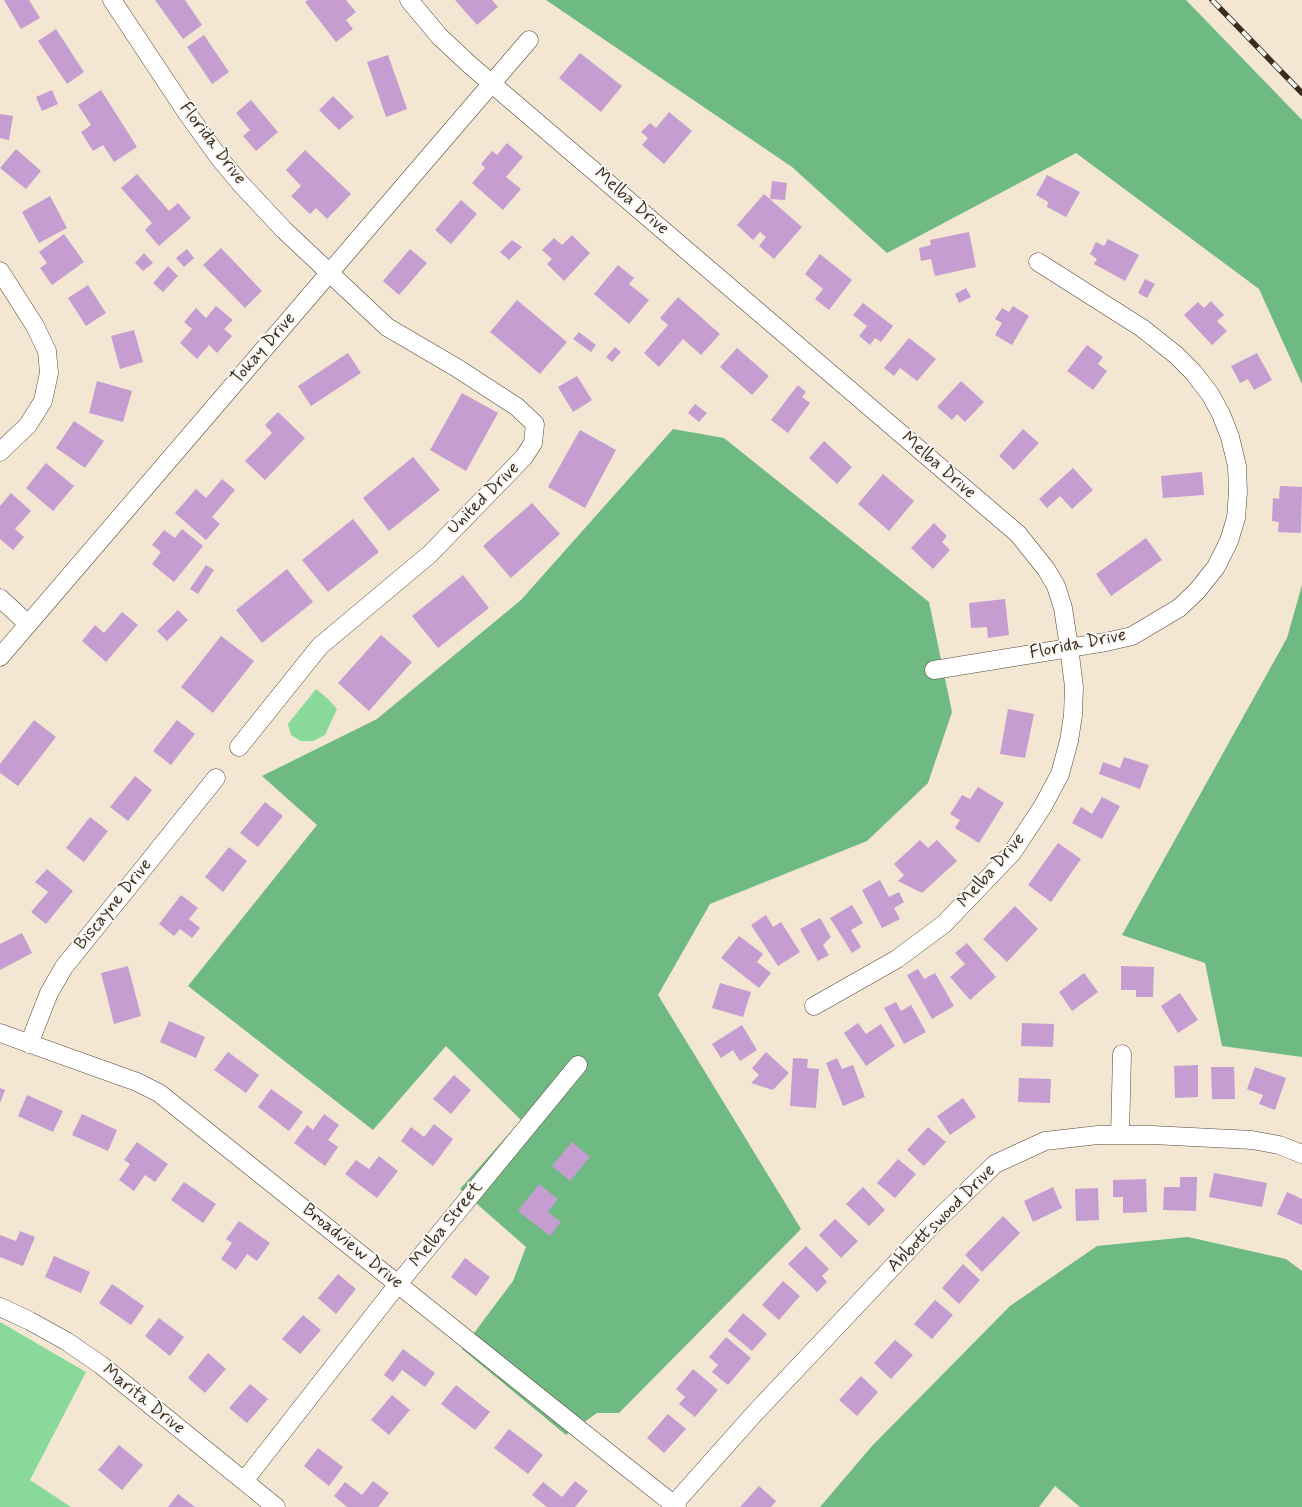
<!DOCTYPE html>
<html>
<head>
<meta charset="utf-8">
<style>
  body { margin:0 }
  canvas { display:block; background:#f3e6d2 }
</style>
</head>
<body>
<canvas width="1302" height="1507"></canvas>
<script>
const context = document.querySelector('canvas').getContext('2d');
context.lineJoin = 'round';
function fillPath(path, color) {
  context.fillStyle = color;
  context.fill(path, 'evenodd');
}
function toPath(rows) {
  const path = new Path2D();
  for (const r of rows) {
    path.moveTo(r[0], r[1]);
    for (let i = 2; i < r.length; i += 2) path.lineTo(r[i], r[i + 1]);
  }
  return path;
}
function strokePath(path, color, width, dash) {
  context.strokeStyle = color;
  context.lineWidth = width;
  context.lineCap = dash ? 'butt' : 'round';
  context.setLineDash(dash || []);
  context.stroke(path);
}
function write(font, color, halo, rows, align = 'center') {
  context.font = font + ' Mynerve,sans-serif';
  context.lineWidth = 4;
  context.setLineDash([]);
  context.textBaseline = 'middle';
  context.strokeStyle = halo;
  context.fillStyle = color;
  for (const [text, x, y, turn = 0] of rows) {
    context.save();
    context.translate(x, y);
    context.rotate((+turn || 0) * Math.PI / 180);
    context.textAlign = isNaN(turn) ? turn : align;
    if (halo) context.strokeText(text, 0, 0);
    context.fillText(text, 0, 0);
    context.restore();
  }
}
fillPath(toPath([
  [316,689,328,699,337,709,325,735,313,741,301,741,291,735,288,724],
  [0,1322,86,1372,30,1480,71,1507,0,1507]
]), '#89da9a');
fillPath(toPath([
  [546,0,1186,0,1302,120,1302,384,1259,289,1076,153,887,253,792,167],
  [673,429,724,438,929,602,952,712,928,783,867,841,710,904,658,995,801,1229,619,1413,597,1413,566,1435,462,1349,513,1281,526,1247,460,1189,521,1120,446,1046,373,1130,188,986,317,825,262,776,377,719,521,600],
  [1302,585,1302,1057,1222,1046,1205,963,1122,935,1287,638],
  [1188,1237,1286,1259,1302,1271,1302,1507,1080,1507,1055,1486,1039,1507,820,1507,872,1446,1010,1306,1097,1246]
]), '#6eba82');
fillPath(toPath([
  [4,0,29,0,40,18,21,29],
  [155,0,185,0,202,25,183,39],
  [308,0,346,0,356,12,346,20,353,29,336,42,305,2],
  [455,0,492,0,498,7,477,25],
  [56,29,84,72,67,84,38,41],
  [204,35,229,72,212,84,187,47],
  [580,53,622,86,601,112,559,78],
  [388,55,407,109,386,117,367,62],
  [52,90,58,104,42,111,36,97],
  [101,90,137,147,114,162,103,145,93,151,81,132,91,125,78,105],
  [333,96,354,117,339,130,319,110],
  [251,100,278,132,256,151,243,136,250,130,236,113],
  [669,112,692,131,664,164,642,145,648,138,641,132,650,123,656,128],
  [0,114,13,116,9,140,0,138],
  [507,143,523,157,506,177,521,189,503,210,472,183,485,168,481,164,492,151,497,155],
  [16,149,41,171,26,189,0,168],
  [305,150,351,194,327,219,316,208,310,214,291,196,301,186,286,170],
  [137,174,169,211,178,203,191,218,159,246,145,230,152,223,121,188],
  [1047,175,1080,192,1066,217,1047,207,1048,202,1036,195],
  [772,181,787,183,785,200,770,199],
  [764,194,802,227,774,259,759,246,766,237,760,232,753,240,737,225],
  [50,196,67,228,39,243,22,212],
  [461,200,477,214,451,244,435,230],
  [969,232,976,267,935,276,931,259,921,261,919,248,931,245,930,240],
  [64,234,84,262,52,285,40,268,47,263,39,252],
  [572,235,590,253,564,281,547,264,552,259,542,250,554,238,562,245],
  [1108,239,1139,255,1125,281,1094,264,1097,259,1090,254,1096,242,1104,246],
  [512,240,522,247,509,260,500,252],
  [221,248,262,291,245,308,203,265],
  [187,249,194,258,184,267,176,258],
  [410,249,427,263,399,295,383,281],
  [144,253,153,263,143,271,135,263],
  [820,254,852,280,829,310,815,299,823,289,805,274],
  [618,265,634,278,629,284,649,300,629,324,594,294],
  [168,266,178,276,163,292,153,283],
  [1145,279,1155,284,1147,298,1138,293],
  [88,285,106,313,86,326,68,298],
  [966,288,971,297,959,303,955,294],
  [678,297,720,334,701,355,683,339,659,367,644,353,668,325,660,318],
  [517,300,567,342,540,374,490,332],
  [1211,301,1224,315,1217,321,1227,331,1212,345,1184,315,1198,302,1204,308],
  [863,303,893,326,881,342,875,338,870,345,859,336,867,326,853,315],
  [216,306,233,320,224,329,232,336,217,353,209,345,197,359,180,343,192,329,184,322,196,308,206,318],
  [1013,306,1029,316,1012,345,995,335,1002,323,995,319,1002,308,1009,312],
  [134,330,143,362,120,369,111,336],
  [579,332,596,345,591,352,573,339],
  [909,338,936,359,917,381,900,368,894,376,884,368],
  [1087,345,1103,357,1098,364,1107,371,1093,390,1067,371],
  [615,347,621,352,612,362,606,357],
  [737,348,769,376,752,395,720,367],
  [348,353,361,373,311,406,298,386],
  [1257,353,1272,380,1254,390,1248,379,1240,383,1231,366],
  [577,376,592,400,573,412,558,387],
  [97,381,132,391,123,422,89,413],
  [961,381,984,402,965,422,957,414,952,420,937,407],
  [798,385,806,392,802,397,810,403,788,433,771,420],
  [462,393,498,413,466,471,430,450],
  [695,404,707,413,699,422,688,413],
  [278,412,305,438,265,480,245,461,272,433,265,425],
  [74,421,104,441,85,468,56,448],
  [1023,429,1039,443,1014,470,999,456],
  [580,430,616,450,585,508,548,487],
  [824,441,852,467,837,484,809,458],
  [413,457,440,490,389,531,363,498],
  [46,463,74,486,53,511,26,488],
  [1073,468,1093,490,1072,509,1060,496,1047,508,1039,499],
  [1202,472,1204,495,1163,498,1161,476],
  [883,474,914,501,889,531,858,504],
  [222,479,235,490,212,517,220,524,206,540,175,513,196,489,206,498],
  [1280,486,1302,487,1301,533,1278,532,1279,522,1272,521,1273,498,1279,499],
  [11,493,31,511,15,529,24,537,13,550,0,539,0,506],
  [532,503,560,534,511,578,483,546],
  [353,519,379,552,328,592,302,560],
  [934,523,947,536,942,542,950,550,933,569,911,548],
  [182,529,203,546,174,582,152,564,161,552,152,545,164,530,175,538],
  [1146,538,1162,560,1111,596,1096,574],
  [206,565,214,570,198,594,190,589],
  [287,569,313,602,262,643,236,610],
  [463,575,489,608,438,648,412,616],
  [1005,599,1009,635,988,638,987,627,971,628,969,603],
  [178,610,188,620,167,641,157,631],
  [122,612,138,625,106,662,82,641,95,625,104,633],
  [381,635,412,662,369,711,338,683],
  [221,636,254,661,213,713,181,687],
  [1008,709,1034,714,1025,758,1000,754],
  [34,720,56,737,18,786,0,773,0,764],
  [177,720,195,734,171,765,153,751],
  [1124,757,1149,765,1140,789,1099,774,1103,762,1120,768],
  [135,776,152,790,128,821,110,807],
  [978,787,1004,803,979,843,955,828,960,820,950,814,962,795,970,799],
  [1102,797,1120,806,1102,839,1072,823,1081,807,1092,814],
  [265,802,283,816,258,847,240,833],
  [90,817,108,831,84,862,66,848],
  [920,840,928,848,937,840,957,861,922,893,898,881,904,875,894,864],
  [1058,843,1081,859,1051,902,1028,885],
  [229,847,247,861,223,892,205,877],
  [47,869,73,891,46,924,31,912,48,892,35,882],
  [880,880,889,897,899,892,904,902,894,908,900,919,882,928,862,890],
  [181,895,198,908,189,919,200,928,192,938,180,929,174,936,159,924],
  [852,905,863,923,851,930,861,947,852,953,830,918],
  [1015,906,1038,929,1007,962,983,939],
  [766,915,773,927,781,922,800,952,778,966,751,925],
  [820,918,831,937,823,945,829,955,818,961,800,929],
  [22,933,32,953,0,970,0,944],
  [739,936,763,954,757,962,771,973,759,988,721,958],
  [967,943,996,977,970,1000,950,977,965,964,955,953],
  [128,966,141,1016,114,1024,101,973],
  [1121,966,1154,967,1153,997,1136,997,1136,990,1121,990],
  [918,969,924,979,935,973,954,1006,932,1019,907,975],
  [1084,973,1098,992,1072,1011,1059,992],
  [720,983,751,992,743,1017,712,1008],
  [1180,993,1198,1020,1178,1033,1161,1006],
  [896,1002,901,1011,911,1005,926,1032,904,1044,884,1008],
  [169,1021,205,1037,196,1058,160,1042],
  [858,1023,866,1034,881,1024,895,1046,866,1066,844,1033],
  [1022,1023,1054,1024,1053,1047,1021,1046],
  [742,1025,757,1050,740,1061,733,1050,721,1058,712,1044],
  [228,1052,259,1075,246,1093,214,1070],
  [766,1052,789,1073,773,1090,751,1083,759,1075,752,1068],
  [793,1058,808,1059,807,1068,819,1069,816,1108,790,1106],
  [837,1058,842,1069,853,1065,865,1097,843,1106,826,1063],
  [1198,1065,1198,1097,1175,1098,1174,1066],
  [1211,1067,1234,1067,1235,1099,1212,1099],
  [1255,1067,1286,1078,1275,1110,1259,1104,1263,1095,1247,1089],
  [454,1075,471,1090,451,1114,433,1099],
  [1019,1078,1051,1079,1050,1103,1018,1102],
  [0,1088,5,1090,0,1103],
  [271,1089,303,1112,289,1131,258,1107],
  [27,1095,63,1111,53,1132,18,1116],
  [963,1098,976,1117,950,1135,937,1116],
  [82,1114,117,1130,108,1151,72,1135],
  [324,1114,339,1125,328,1140,338,1147,325,1166,294,1143,307,1125,313,1130],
  [434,1124,453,1139,433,1166,401,1141,411,1127,424,1137],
  [928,1127,946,1142,924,1166,907,1150],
  [137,1142,168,1164,155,1182,145,1175,134,1191,119,1180,130,1164,124,1160],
  [572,1142,590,1157,570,1181,552,1166],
  [379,1156,398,1171,377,1198,345,1174,356,1160,369,1169],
  [898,1159,916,1174,895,1198,877,1183],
  [1214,1173,1267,1183,1262,1207,1209,1197],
  [1180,1177,1197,1177,1196,1211,1163,1210,1164,1187,1180,1187],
  [1146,1179,1147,1212,1123,1213,1123,1197,1113,1197,1113,1180],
  [184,1182,216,1204,203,1223,171,1200],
  [539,1184,558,1199,548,1212,561,1222,550,1236,518,1211],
  [863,1187,885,1210,869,1226,846,1204],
  [1053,1187,1062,1208,1033,1222,1024,1201],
  [1098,1188,1099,1220,1076,1221,1075,1189],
  [1287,1192,1302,1199,1302,1225,1277,1214],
  [1003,1216,1020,1233,982,1272,965,1255],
  [835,1219,858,1241,841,1258,819,1235],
  [239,1221,270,1243,257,1261,247,1254,236,1270,221,1259,232,1243,226,1239],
  [20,1231,35,1237,23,1266,0,1257,0,1235,16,1241],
  [806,1246,829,1269,822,1276,827,1282,817,1292,788,1264],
  [54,1256,90,1272,81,1293,45,1277],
  [465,1258,490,1277,476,1296,451,1277],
  [963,1264,980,1280,959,1304,942,1288],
  [338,1274,356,1289,336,1314,318,1298],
  [783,1281,800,1296,779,1320,762,1305],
  [112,1284,144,1306,131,1325,99,1303],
  [935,1300,953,1315,932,1339,914,1324],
  [743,1313,767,1334,752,1351,728,1331],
  [303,1315,321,1330,300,1354,282,1339],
  [159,1318,184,1337,170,1356,145,1336],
  [726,1337,751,1358,728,1385,712,1372,718,1365,709,1357],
  [895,1340,913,1355,891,1379,874,1363],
  [403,1349,435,1373,425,1387,402,1370,393,1382,384,1375],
  [208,1353,226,1369,205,1393,188,1378],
  [693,1369,718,1390,695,1417,679,1404,685,1397,676,1389],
  [861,1376,878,1392,857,1416,839,1400],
  [250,1384,268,1399,247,1423,229,1408],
  [456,1385,490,1412,475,1430,441,1404],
  [392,1395,410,1410,389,1435,371,1420],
  [668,1414,686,1429,664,1453,647,1438],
  [509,1429,543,1455,528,1474,494,1448],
  [119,1445,143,1465,122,1490,98,1470],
  [318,1448,343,1467,329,1486,304,1466],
  [373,1481,389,1493,378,1507,347,1507,334,1496,345,1482,362,1495],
  [575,1481,588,1491,575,1507,547,1507,532,1495,543,1482,562,1497],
  [759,1486,776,1501,771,1507,740,1507],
  [178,1494,195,1507,168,1507]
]), '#c69dd1');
const street = toPath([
  [112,0,187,113,220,159,240,183,284,230,387,327,457,368,517,407,535,424,533,443,524,457,430,554,320,646,239,747],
  [409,0,439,36,470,65,1018,534,1046,569,1056,586,1063,608,1069,647,1074,687,1073,715,1069,741,1060,774,1043,806,1012,853,944,924,897,959,814,1006],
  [0,271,35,326,47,351,49,373,43,401,28,425,0,452],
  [0,598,28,624],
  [0,657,529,40],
  [934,670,1106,642,1132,636,1179,608,1197,591,1216,567,1229,541,1236,518,1238,492,1237,466,1230,437,1221,414,1210,394,1193,372,1176,355,1142,328,1038,262],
  [0,1033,137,1082,159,1093,620,1462,677,1507],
  [29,1044,49,993,64,967,216,778],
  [1120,1135,1122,1054],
  [0,1307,30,1321,66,1341,101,1365,276,1507],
  [244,1481,398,1284,578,1065],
  [674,1504,754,1414,933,1224,995,1164,1045,1141,1098,1135,1152,1135,1252,1140,1279,1145,1302,1154]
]);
strokePath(street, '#574639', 19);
strokePath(street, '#fff', 18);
const rail = toPath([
  [1212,0,1302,93]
]);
strokePath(rail, '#3b2a1e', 5.5);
strokePath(rail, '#f6f6f2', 4, [11]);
write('18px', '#3b2a1e', '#f6f6f2', [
  ["Florida Drive",212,144,53],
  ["Melba Drive",631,202,41],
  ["Tokay Drive",264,349,-49],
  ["Melba Drive",938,466,41],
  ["United Drive",484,499,-45],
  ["Florida Drive",1078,645,-11],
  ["Melba Drive",992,871,-49],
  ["Biscayne Drive",114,905,-51],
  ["Abbottswood Drive",942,1219,-45],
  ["Melba Street",447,1225,-51],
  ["Broadview Drive",352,1247,39],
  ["Marita Drive",143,1400,39]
]);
</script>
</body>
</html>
